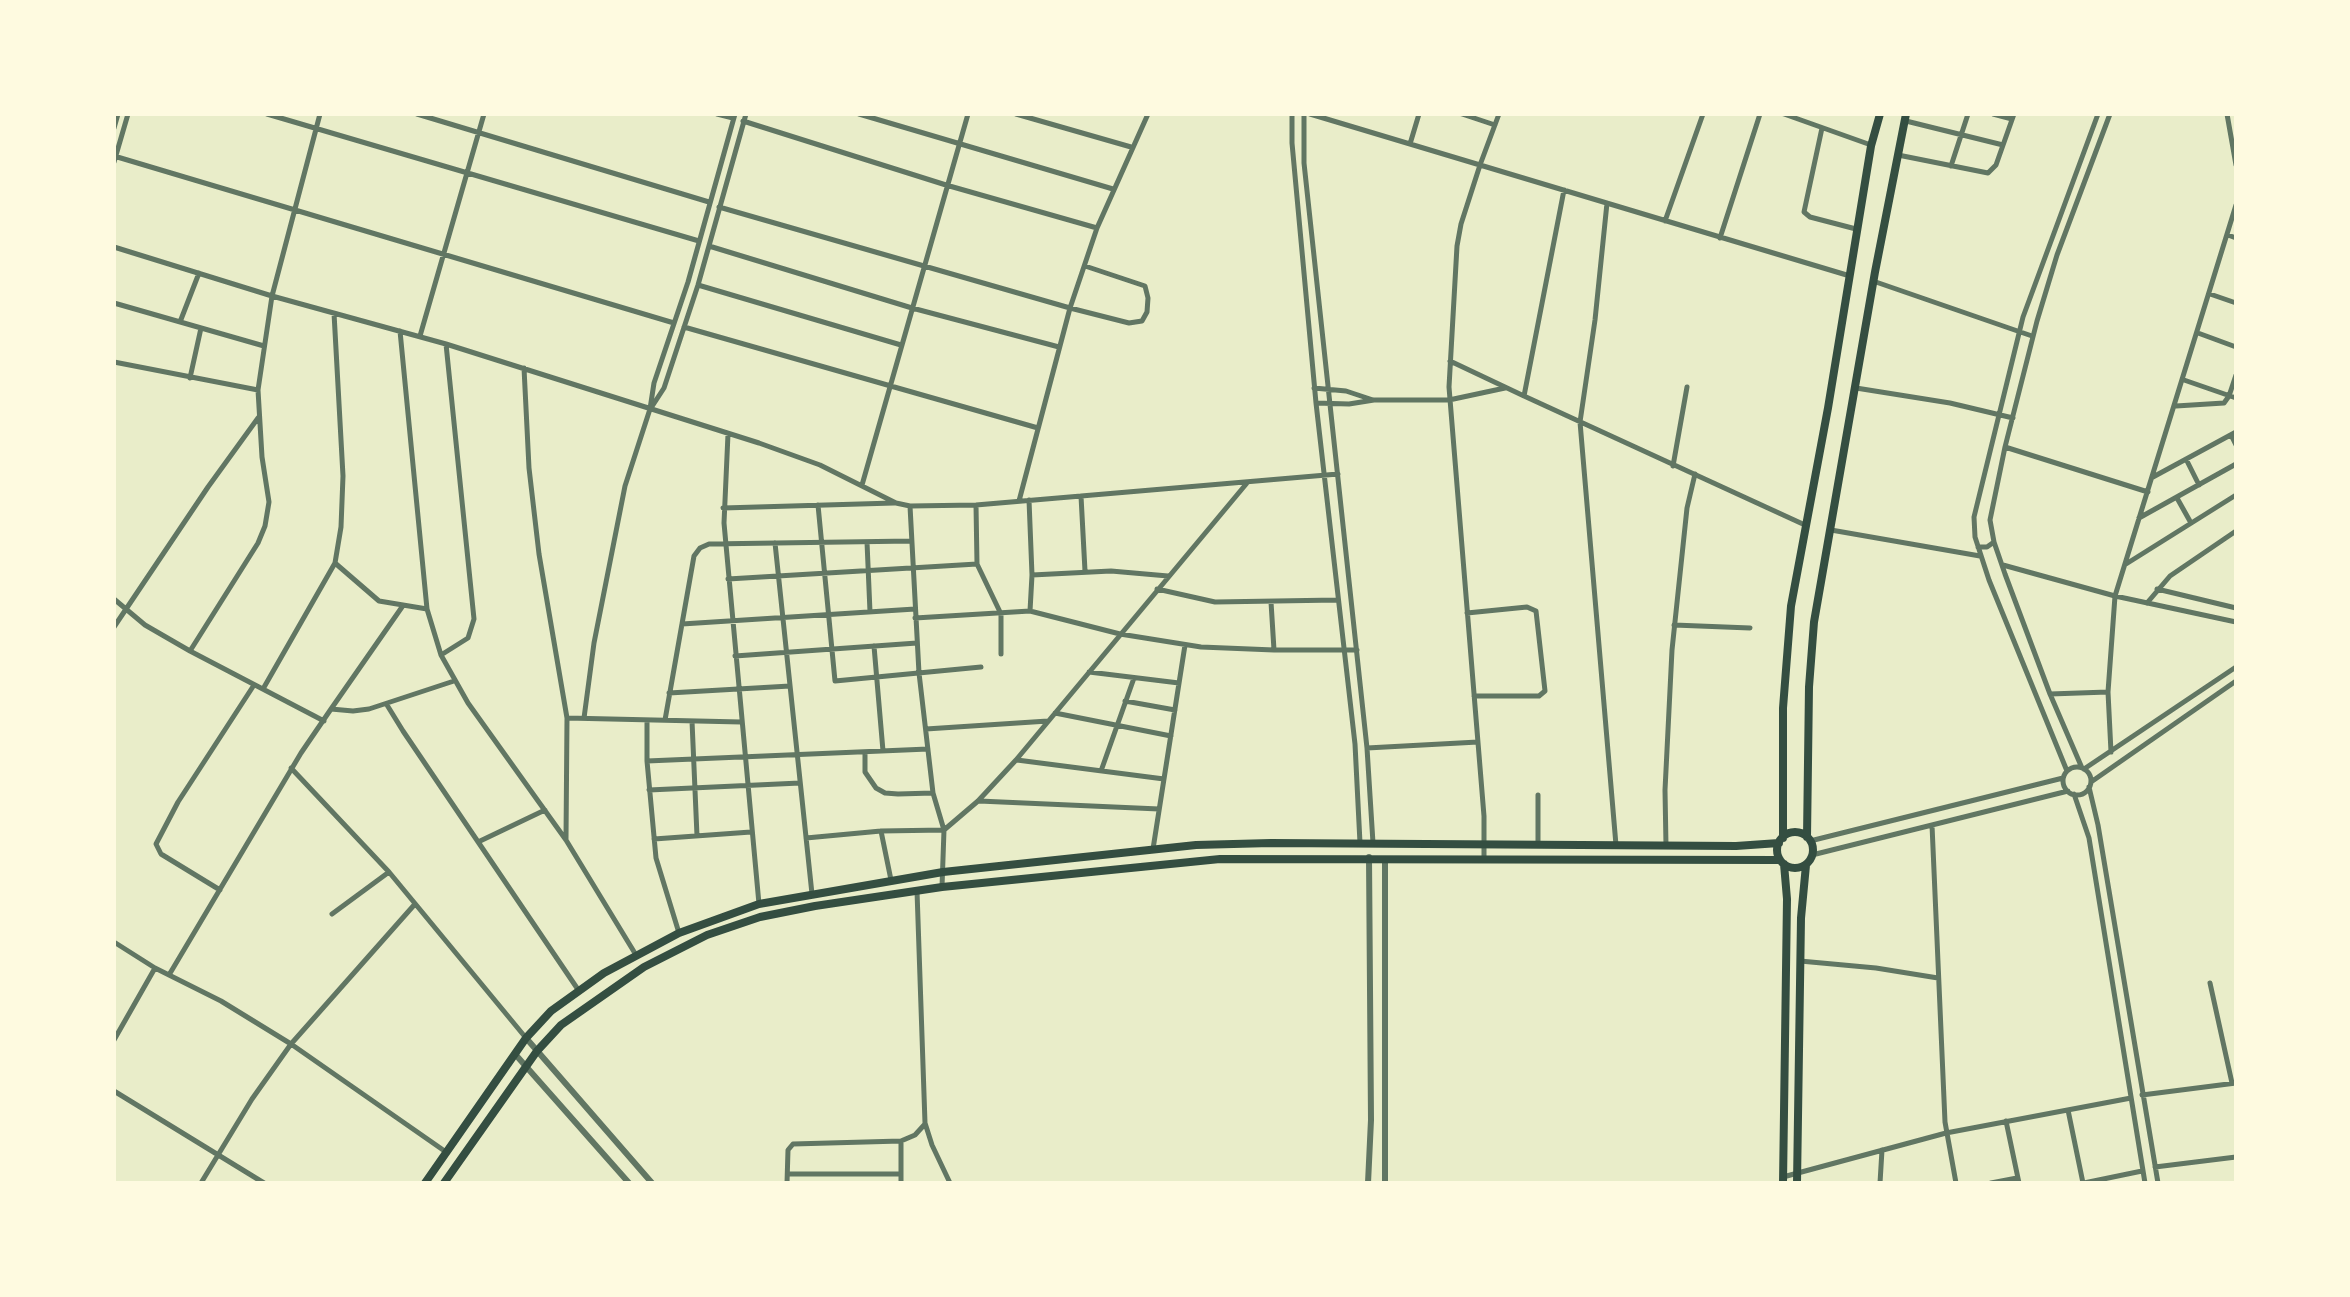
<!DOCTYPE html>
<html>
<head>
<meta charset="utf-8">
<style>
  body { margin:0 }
  #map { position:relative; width:2350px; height:1297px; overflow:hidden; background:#e9edc9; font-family:"Open Sans",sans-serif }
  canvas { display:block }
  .frame { position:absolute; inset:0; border:116px solid #fefae0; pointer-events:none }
</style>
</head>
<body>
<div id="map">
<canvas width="2350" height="1297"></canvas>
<div class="frame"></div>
</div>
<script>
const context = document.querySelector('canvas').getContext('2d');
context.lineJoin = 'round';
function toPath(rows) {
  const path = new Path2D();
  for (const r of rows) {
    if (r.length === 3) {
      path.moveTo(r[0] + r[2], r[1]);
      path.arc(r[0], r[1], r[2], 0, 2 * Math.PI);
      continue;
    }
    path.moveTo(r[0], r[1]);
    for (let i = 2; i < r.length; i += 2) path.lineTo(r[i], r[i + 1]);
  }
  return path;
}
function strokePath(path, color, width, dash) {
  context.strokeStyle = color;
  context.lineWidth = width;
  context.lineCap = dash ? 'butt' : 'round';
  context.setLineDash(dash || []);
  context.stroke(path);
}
strokePath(toPath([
  [267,114,699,241],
  [417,114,709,202],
  [717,114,733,118],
  [859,114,1113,189],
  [1016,114,1131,147],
  [1292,114,1292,143,1316,403,1355,744,1360,843],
  [1304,114,1304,163,1367,748,1373,843],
  [1310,114,1850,276],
  [1462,114,1495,125],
  [1784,114,1871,145],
  [1993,114,2012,119],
  [2227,114,2236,165],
  [743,121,946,185,1097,228],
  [1906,121,2003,145],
  [114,128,118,114],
  [1822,128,1804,212,1810,217,1856,229],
  [1410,144,1419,114],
  [1898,155,1988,173,1996,165,2014,114],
  [114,156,674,323],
  [114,162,128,114],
  [1951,166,1968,114],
  [1607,203,1595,320,1580,422,1616,845],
  [719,207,1070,308,1129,323,1142,321,1147,312,1148,298,1145,286,1085,266],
  [1665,221,1703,114],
  [2228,235,2236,238],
  [1720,238,1760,114],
  [709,246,912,308,1059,347],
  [114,247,272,296,446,344,759,443,820,465,896,503,910,506,976,505,1338,474],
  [1873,281,2032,336],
  [698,285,901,345],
  [2210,294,2236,303],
  [114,303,264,346],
  [334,313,343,476,341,527,335,563,379,601,427,609],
  [180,322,199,273],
  [684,327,1038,428],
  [400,331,427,609,441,655,468,703,566,840,636,955],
  [2198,333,2236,347],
  [420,336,484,114],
  [1450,361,1524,396,1564,190],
  [114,362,258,390],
  [524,368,529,468,539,554,567,718,566,839],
  [190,378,201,328],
  [2184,380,2236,398],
  [1314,388,1346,391,1373,400],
  [1856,388,1950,403,2013,418],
  [1524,396,1805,525],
  [1316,403,1349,404,1374,400,1449,400,1505,388],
  [2176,406,2224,403,2229,396,2236,375],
  [651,408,664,388,698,285,746,114],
  [728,434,724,523,759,904],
  [2231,435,2236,445],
  [2005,447,2148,492],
  [2186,459,2199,485],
  [1673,466,1687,387],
  [2153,477,2236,432],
  [862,485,968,114],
  [1081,496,1085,571],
  [2177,498,2191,523],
  [1029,500,1032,575,1030,611],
  [1019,501,1070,308,1097,228,1148,114],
  [818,505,835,681,981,667],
  [976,505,977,564,1001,614,1001,654],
  [723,508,894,503],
  [2139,518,2236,464],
  [1831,530,1980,556],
  [867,542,870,612],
  [775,543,812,894],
  [1978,547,1987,547,1994,542],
  [2126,564,2236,495],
  [2003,565,2115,596,2236,622],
  [1032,575,1111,571,1168,576],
  [728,579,977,564],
  [1157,589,1215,602,1337,600],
  [2157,589,2236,608],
  [114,599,145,625,190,651,324,721],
  [1271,602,1274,650],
  [2147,603,2170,576,2236,531],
  [1467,613,1527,607,1536,611,1545,691,1539,696,1474,696],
  [915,618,1030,611,1120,634,1201,647,1274,650,1357,650],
  [682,624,915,609],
  [1674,625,1750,628],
  [114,627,208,487,258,418],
  [874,646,883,751],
  [190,651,258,543,265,526,269,502,262,457,258,390,272,296,320,114],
  [441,655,468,638,474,619,446,344],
  [735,656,917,643],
  [1089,672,1179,683],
  [263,689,335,563],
  [669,693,790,686],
  [2050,694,2108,692],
  [1125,701,1175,710],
  [387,705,403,731,579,991],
  [331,709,402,607],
  [1055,713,1171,736],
  [567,718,741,722],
  [584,718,594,643,625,486,650,409,654,383,688,282,735,114],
  [647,720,647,761,656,858,679,933],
  [665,720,694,556,700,548,709,544,911,541],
  [692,721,697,836],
  [926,729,1048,721],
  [1367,748,1478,742],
  [865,752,865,772,876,788,885,793,898,794,933,793],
  [2111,752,2108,692,2115,596,2236,205],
  [1017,760,1164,779],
  [647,761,928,749],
  [2077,781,14],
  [291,768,389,872,526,1038],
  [2082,768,2050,694,2005,574,1994,542,1990,520,2005,447,2037,321,2057,255,2110,114],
  [2084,769,2236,667],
  [1101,771,1134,678],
  [2067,771,1989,580,1975,537,1974,517,2023,317,2098,114],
  [2091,782,2236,681],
  [2089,787,2098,825,2158,1183],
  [649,790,800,783],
  [2074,794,2089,838,2145,1183],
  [979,801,1159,809],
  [1932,825,1945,1122,1956,1183],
  [881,831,891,880],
  [806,838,881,831,944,830,933,793,919,673,910,506],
  [654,839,751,832],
  [1810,841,2063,778],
  [478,842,545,810],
  [1538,843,1538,795],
  [1666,846,1665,790,1672,650,1687,508,1695,474],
  [1153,849,1185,645],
  [1812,855,2068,791],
  [1484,858,1484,816,1449,387,1457,246,1461,224,1480,165,1499,114],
  [942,887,944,830,978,801,1016,760,1247,483],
  [220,890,161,854,156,844,178,802,254,685],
  [917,891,925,1123,932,1145,950,1183],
  [332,914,389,872],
  [114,942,155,968,221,1001,291,1044,446,1152],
  [1800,961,1876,968,1938,978],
  [169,975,301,753,331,709,353,711,369,709,454,681],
  [2210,983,2232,1083],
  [114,1040,155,968],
  [114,1091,264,1183],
  [2142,1095,2236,1083],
  [2068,1110,2083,1183],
  [2006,1121,2019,1183],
  [2155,1167,2236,1157],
  [788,1174,901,1174],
  [1783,1177,1946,1133,2131,1098],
  [201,1183,252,1099,291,1044,415,904],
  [787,1183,788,1150,793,1144,901,1141,915,1135,925,1124],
  [901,1183,901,1141],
  [1880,1183,1882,1150],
  [1991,1183,2017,1178],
  [2084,1183,2142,1171]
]), '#617663', 5);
strokePath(toPath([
  [526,1038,652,1183],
  [515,1054,629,1183],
  [1368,1183,1371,1120,1369,857],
  [1385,1183,1385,859]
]), '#617663', 6);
strokePath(toPath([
  [1795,850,18],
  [1807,837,1809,687,1814,622,1875,272,1906,114],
  [1783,838,1783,708,1791,606,1828,408,1871,146,1880,114],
  [425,1183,526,1038,551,1011,604,973,679,933,759,904,943,872,1196,845,1271,843,1736,846,1779,843],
  [444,1183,537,1051,561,1025,644,967,707,935,760,917,815,906,942,887,1220,859,1780,860],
  [1783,1183,1787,899,1784,864],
  [1797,1183,1801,918,1806,865]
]), '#344e41', 8);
</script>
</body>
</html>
